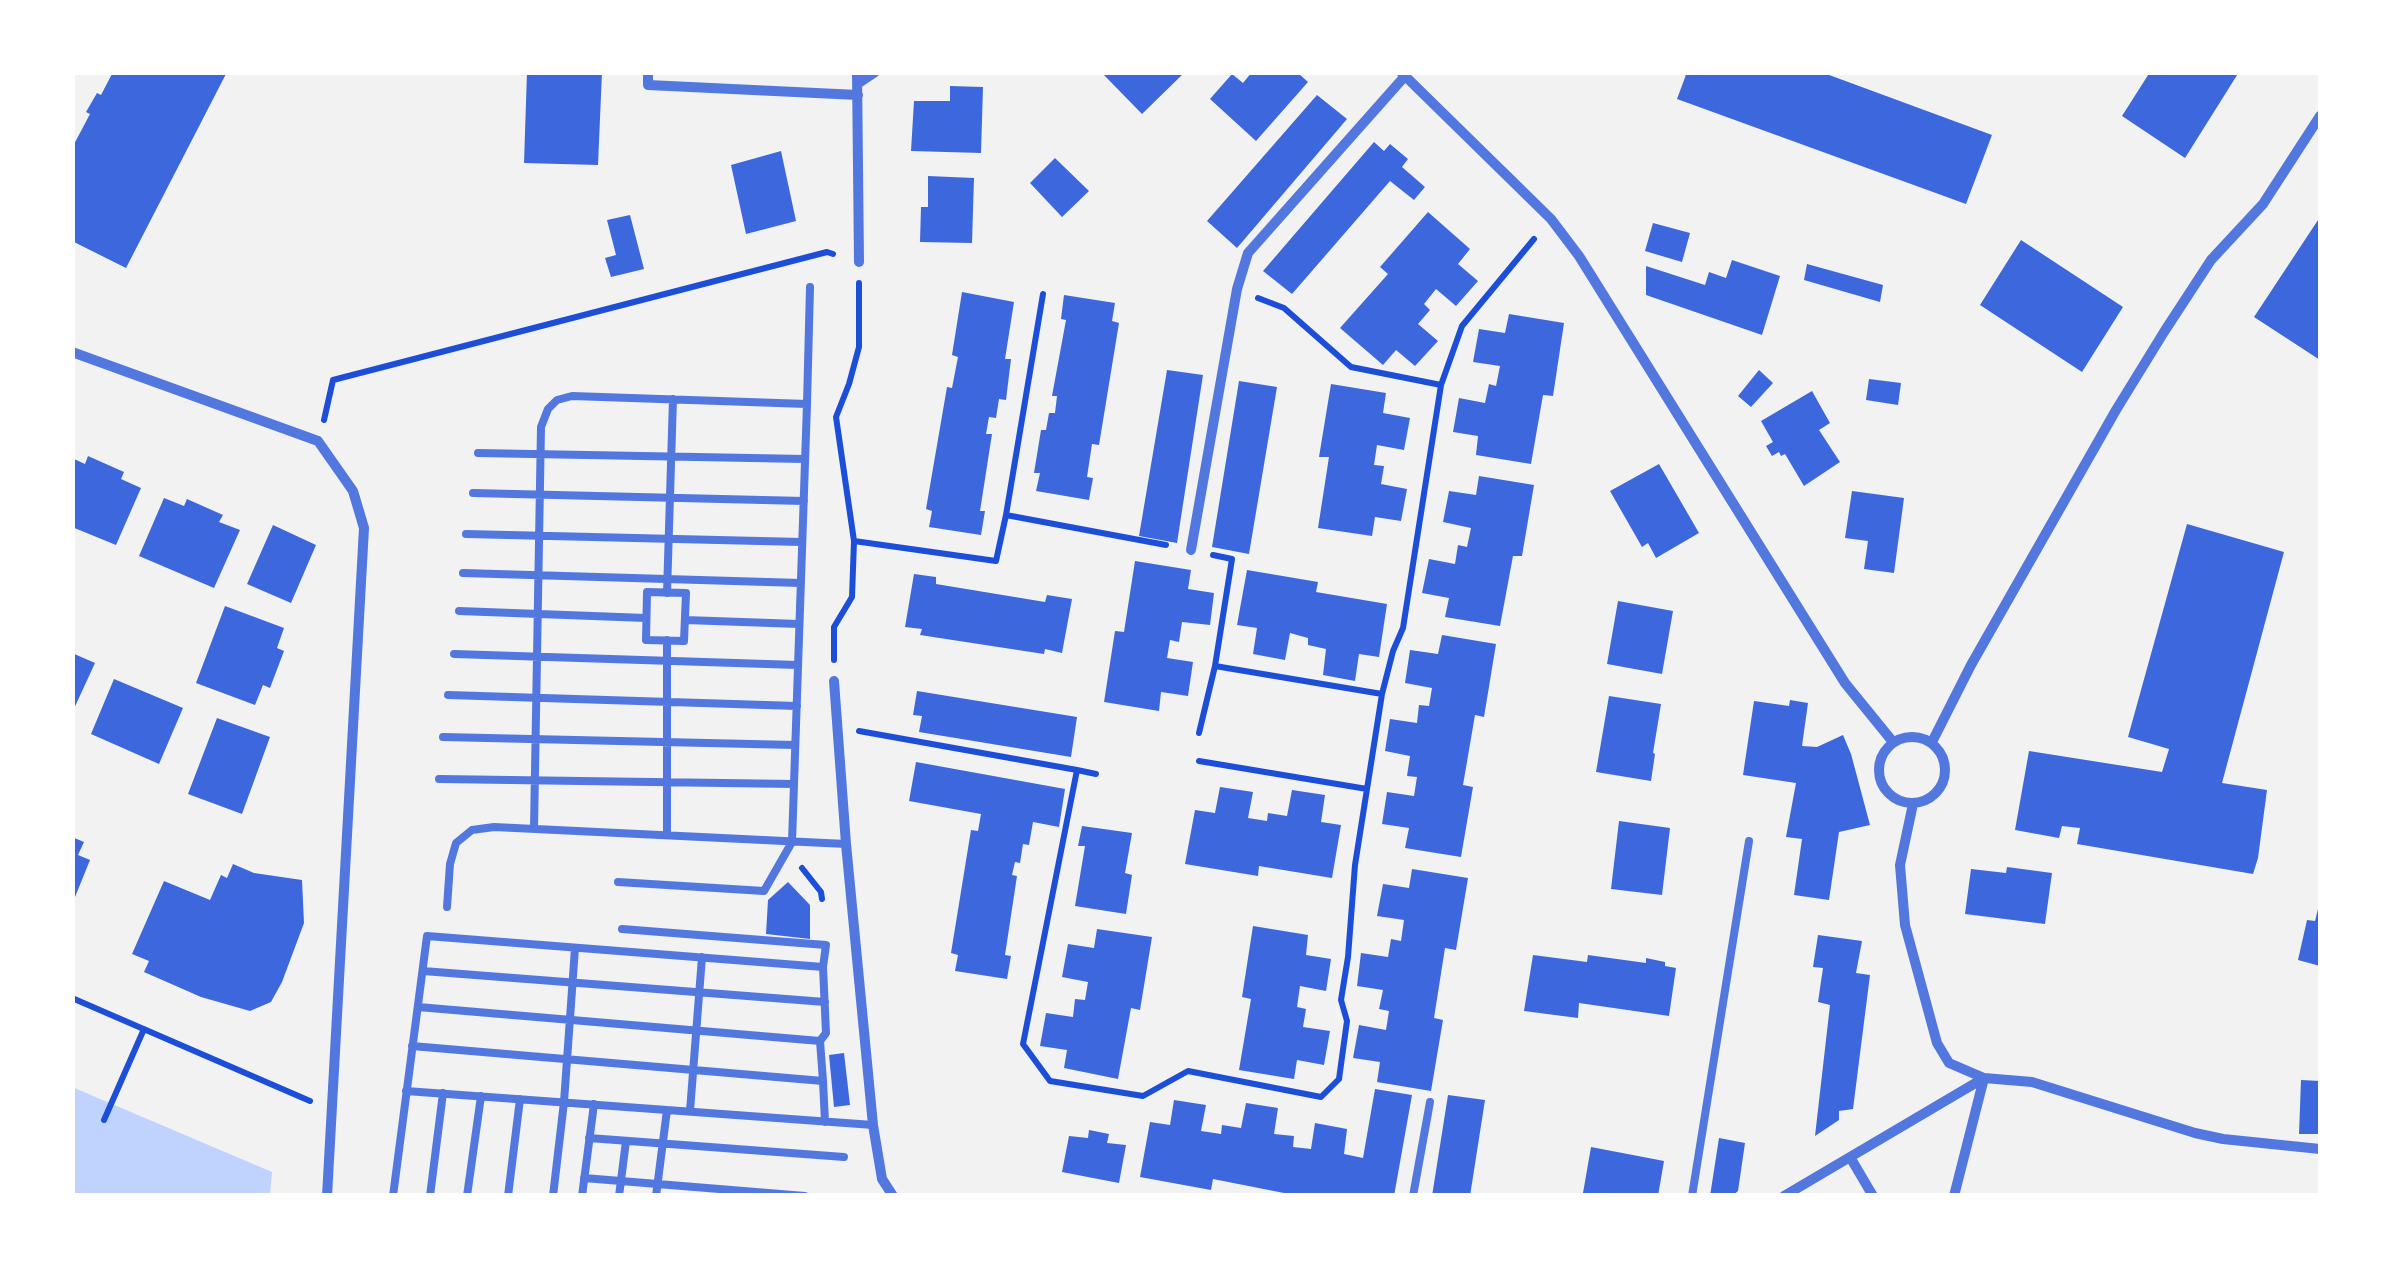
<!DOCTYPE html>
<html>
<head>
<meta charset="utf-8">
<style>
  body { margin:0 }
  #map { position:relative; width:2393px; height:1268px; overflow:hidden; background:#f2f2f2; font-family:"Crimson Pro",serif }
  canvas { display:block }
  .frame { position:absolute; inset:0; border:75px solid #fff; pointer-events:none }
</style>
</head>
<body>
<div id="map">
<canvas width="2393" height="1268"></canvas>
<div class="frame"></div>
</div>
<script>
const context = document.querySelector('canvas').getContext('2d');
context.lineJoin = 'round';
function fillPath(path, color) {
  context.fillStyle = color;
  context.fill(path, 'evenodd');
}
function toPath(rows) {
  const path = new Path2D();
  for (const r of rows) {
    if (r.length === 3) {
      path.moveTo(r[0] + r[2], r[1]);
      path.arc(r[0], r[1], r[2], 0, 2 * Math.PI);
      continue;
    }
    path.moveTo(r[0], r[1]);
    for (let i = 2; i < r.length; i += 2) path.lineTo(r[i], r[i + 1]);
  }
  return path;
}
function strokePath(path, color, width, dash) {
  context.strokeStyle = color;
  context.lineWidth = width;
  context.lineCap = dash ? 'butt' : 'round';
  context.setLineDash(dash || []);
  context.stroke(path);
}
fillPath(toPath([
  [72,1087,272,1172,270,1195,73,1195]
]), '#bfd3fe');
fillPath(toPath([
  [113,72,227,72,126,268,72,241,72,148,90,114,86,112,97,93,101,95],
  [527,72,602,72,598,165,524,163],
  [1101,72,1185,72,1142,114],
  [1252,72,1297,72,1308,82,1256,141,1210,99,1232,74,1243,83],
  [1687,72,1821,72,1992,135,1966,204,1677,99],
  [2150,72,2239,72,2185,158,2122,116],
  [950,86,983,87,981,153,911,151,914,101,950,101],
  [1317,95,1347,119,1237,248,1207,221],
  [1374,142,1384,151,1390,144,1408,159,1402,167,1425,187,1414,200,1390,181,1292,294,1263,271],
  [781,151,796,221,746,234,731,165],
  [1055,158,1089,191,1062,217,1030,183],
  [928,176,974,178,972,243,920,242,921,207,928,207],
  [1428,212,1470,249,1458,264,1478,281,1456,306,1436,289,1424,304,1430,310,1418,324,1438,341,1415,366,1396,350,1383,365,1340,328,1388,274,1380,267],
  [630,215,644,269,611,277,605,258,616,255,607,220],
  [2320,217,2320,360,2254,317],
  [1653,223,1690,233,1682,262,1645,251],
  [2021,240,2123,307,2082,372,1980,305],
  [1732,260,1780,276,1762,335,1646,295,1646,266,1705,285,1709,272,1726,278],
  [1807,264,1883,285,1880,302,1804,280],
  [962,292,1014,302,1005,359,1011,359,1006,400,999,399,996,418,989,417,986,434,992,434,980,511,985,511,981,535,929,527,932,511,926,509,947,387,952,388,958,357,952,355],
  [1064,295,1115,303,1112,321,1119,323,1099,445,1092,444,1087,477,1093,478,1089,500,1036,491,1040,473,1034,473,1041,430,1046,430,1049,413,1055,413,1057,396,1052,396,1066,320,1061,319],
  [1509,314,1564,323,1553,396,1543,395,1531,464,1476,455,1478,436,1453,432,1459,398,1485,403,1489,384,1496,386,1500,366,1473,362,1479,329,1505,333],
  [1167,370,1203,375,1177,543,1139,536],
  [1759,370,1773,383,1751,407,1738,396],
  [1869,379,1901,383,1898,405,1866,400],
  [1239,381,1277,387,1249,554,1212,547],
  [1331,384,1386,393,1383,413,1410,418,1404,450,1377,445,1374,465,1384,466,1381,484,1407,489,1401,521,1375,517,1372,536,1318,528,1329,457,1319,457],
  [1812,391,1830,423,1819,430,1840,462,1804,486,1785,454,1781,456,1779,452,1772,456,1766,446,1773,442,1761,421],
  [88,456,124,472,121,479,141,488,116,545,72,527,72,458,85,464],
  [1659,464,1699,533,1656,558,1648,543,1642,547,1610,491],
  [1479,476,1534,485,1522,556,1513,556,1500,626,1445,617,1449,598,1422,593,1429,559,1455,564,1458,545,1467,547,1471,528,1443,522,1449,491,1476,495],
  [1852,491,1904,498,1894,573,1864,569,1868,541,1845,538],
  [164,498,184,506,187,499,223,515,219,522,240,530,214,588,139,556],
  [2187,524,2284,552,2222,783,2267,790,2258,858,2253,874,2077,844,2080,828,2062,826,2059,838,2015,830,2029,751,2162,772,2169,749,2128,737],
  [273,525,316,545,291,603,247,584],
  [1135,561,1191,570,1188,589,1214,593,1210,625,1182,622,1179,642,1170,640,1167,658,1193,662,1188,696,1161,692,1159,711,1104,702,1115,631,1124,632],
  [1247,570,1318,582,1316,592,1387,604,1379,657,1359,654,1355,681,1323,675,1326,649,1308,645,1308,638,1290,633,1285,660,1253,654,1257,628,1237,625],
  [914,574,936,577,936,584,1045,602,1047,595,1072,599,1062,653,1045,649,1044,654,920,635,922,629,905,627],
  [1618,601,1673,611,1662,674,1607,664],
  [225,606,284,628,277,648,284,651,270,688,263,685,255,705,196,683],
  [1442,635,1496,644,1484,717,1475,715,1463,785,1473,787,1461,857,1405,848,1409,828,1382,824,1387,792,1414,796,1417,777,1407,776,1410,756,1385,751,1390,719,1417,723,1419,705,1429,706,1432,688,1405,683,1410,650,1438,654],
  [72,653,95,663,72,713],
  [114,679,183,708,159,764,91,734],
  [917,691,1077,717,1071,757,919,732,922,716,913,715],
  [1609,696,1661,704,1653,753,1655,754,1651,781,1596,772],
  [1790,700,1808,703,1802,746,1817,747,1843,735,1851,754,1870,825,1839,832,1829,900,1794,895,1802,839,1786,837,1796,783,1743,775,1754,701,1789,706],
  [217,718,270,737,242,814,188,794],
  [916,762,1065,789,1059,827,1033,822,1029,845,1023,844,1020,863,1015,862,1012,875,1017,876,1005,955,1011,956,1007,979,955,971,958,955,951,953,971,830,978,831,981,814,909,801],
  [1220,787,1253,792,1248,818,1267,821,1268,813,1287,816,1292,790,1325,795,1321,822,1341,825,1332,878,1259,866,1258,876,1185,864,1195,810,1215,813],
  [1619,821,1670,828,1662,895,1611,889],
  [1082,826,1132,833,1125,873,1132,875,1126,914,1075,906,1085,846,1078,846],
  [72,837,84,842,78,855,90,860,73,902],
  [233,864,254,873,302,880,304,923,282,982,271,1002,250,1011,201,997,144,972,149,961,132,954,164,881,210,900,221,875,227,878],
  [2007,867,2052,873,2045,924,1965,914,1971,869,2006,873],
  [1412,869,1468,878,1456,950,1445,948,1434,1018,1443,1020,1431,1091,1377,1082,1380,1062,1353,1058,1359,1025,1386,1030,1389,1011,1379,1009,1383,990,1357,986,1361,953,1388,957,1391,939,1401,941,1404,920,1377,916,1383,884,1409,888],
  [788,882,810,905,810,939,766,934,768,900],
  [2319,905,2320,905,2320,966,2298,960,2307,920,2315,921],
  [1253,926,1308,935,1306,955,1331,959,1326,991,1300,986,1297,1007,1306,1009,1303,1027,1330,1031,1324,1065,1297,1060,1294,1079,1239,1070,1251,999,1242,997],
  [1097,929,1152,937,1140,1010,1131,1008,1118,1079,1064,1068,1067,1050,1040,1046,1046,1013,1073,1017,1075,999,1085,1000,1088,982,1062,977,1068,944,1094,948],
  [1818,935,1862,941,1856,973,1870,975,1853,1109,1839,1111,1839,1120,1815,1136,1830,1005,1818,1002,1823,968,1813,967],
  [1533,955,1587,962,1588,955,1646,963,1646,958,1665,962,1665,966,1676,968,1669,1016,1579,1003,1578,1018,1524,1011],
  [844,1053,850,1105,834,1107,829,1055],
  [2301,1080,2320,1081,2320,1134,2299,1134],
  [1375,1089,1412,1095,1394,1196,1284,1196,1284,1193,1213,1179,1211,1190,1140,1177,1150,1122,1170,1125,1174,1100,1206,1105,1201,1131,1221,1134,1222,1125,1241,1128,1246,1103,1278,1108,1274,1134,1294,1136,1293,1147,1311,1149,1315,1123,1347,1129,1344,1154,1363,1158],
  [1448,1095,1485,1100,1470,1196,1432,1196],
  [1089,1130,1109,1134,1107,1143,1126,1145,1119,1183,1062,1172,1069,1136,1088,1138],
  [1719,1138,1745,1143,1738,1191,1732,1196,1710,1196],
  [1591,1147,1664,1161,1658,1196,1595,1196,1583,1193]
]), '#3d67dc');
strokePath(toPath([
  [1258,298,1284,308,1351,367,1441,385],
  [324,420,333,380,827,252,833,254],
  [1006,515,1043,294],
  [854,541,996,561,1006,515,1166,545],
  [834,660,834,627,852,597,854,541,836,417,849,384,859,347,859,283],
  [1215,666,1382,694],
  [859,731,1077,770,1023,1044,1050,1081,1143,1096,1188,1071,1321,1097,1339,1079,1347,1021,1341,1000,1348,957,1355,865,1382,694,1393,651,1403,628,1441,385,1462,326,1534,239],
  [1199,733,1215,666,1232,559,1213,555],
  [1199,761,1367,789],
  [1077,770,1096,774],
  [802,868,821,892,822,899],
  [72,998,310,1101],
  [104,1120,144,1029]
]), '#1d4ed8', 6);
strokePath(toPath([
  [807,404,810,287],
  [478,453,805,459],
  [473,493,804,501],
  [466,534,802,542],
  [463,573,801,583],
  [647,592,686,593,684,641,646,640,647,592],
  [667,593,673,399],
  [459,611,646,618],
  [685,620,799,624],
  [454,654,798,665],
  [448,695,797,706],
  [443,737,795,745],
  [439,779,794,784],
  [534,829,541,427,548,409,557,400,572,396,807,404,792,842,764,891,618,882],
  [667,835,667,640],
  [447,907,450,864,456,843,472,830,494,827,846,844],
  [622,929,826,945,823,967],
  [423,971,825,1002],
  [418,1007,820,1041],
  [412,1046,823,1081,825,1122],
  [406,1091,873,1125],
  [690,1111,702,957],
  [589,1138,844,1157],
  [584,1178,805,1196],
  [393,1196,427,936,823,967,826,1033,820,1041,823,1081],
  [430,1196,443,1093],
  [467,1196,481,1096],
  [508,1196,520,1099],
  [553,1196,564,1102,575,948],
  [582,1196,594,1104],
  [619,1196,626,1141],
  [656,1196,667,1110],
  [1413,1196,1430,1102],
  [1692,1196,1749,841]
]), '#5277de', 8);
strokePath(toPath([
  [648,72,648,85,858,95],
  [857,72,859,262],
  [1401,72,1551,219,1579,256,1845,683,1893,742],
  [857,84,875,72],
  [72,352,318,441,353,491,364,528,327,1196],
  [1191,550,1237,289,1248,253,1405,76],
  [834,681,846,844,873,1125,882,1179,893,1196],
  [1912,770,33],
  [1932,742,1971,665,2116,410,2164,332,2211,260,2263,204,2320,116],
  [1913,804,1900,865,1905,925,1937,1043,1949,1063,1984,1078,2032,1082,2195,1133,2223,1139,2320,1149],
  [1850,1157,1873,1196],
  [1784,1196,1984,1078],
  [1954,1196,1984,1078]
]), '#5277de', 10);
</script>
</body>
</html>
